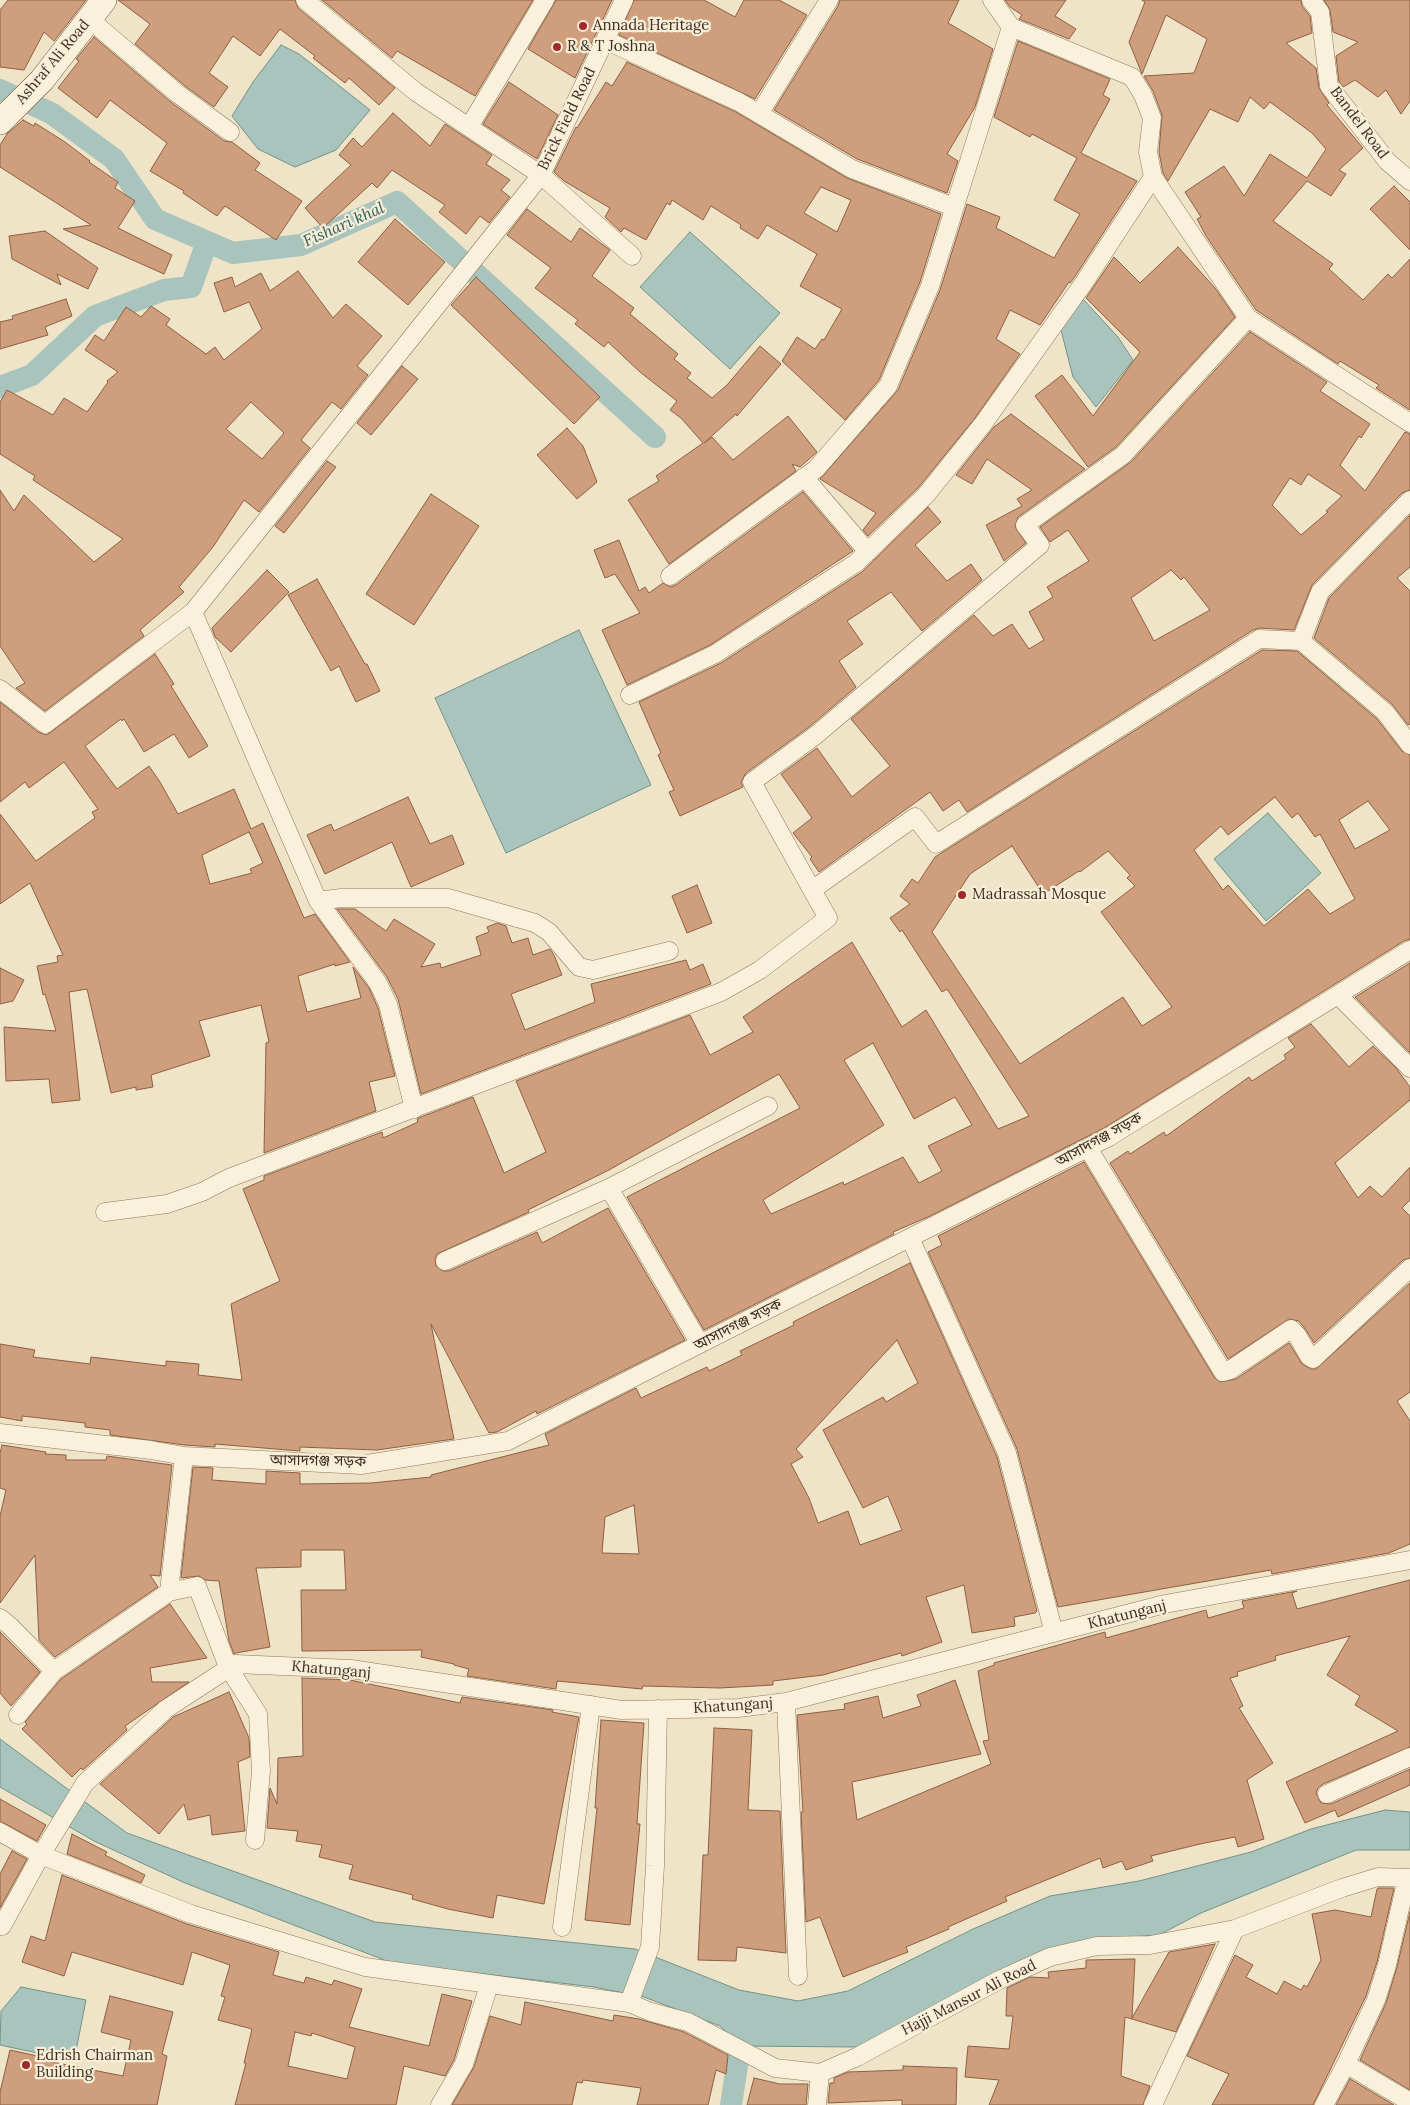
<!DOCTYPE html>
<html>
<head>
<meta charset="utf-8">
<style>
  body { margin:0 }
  canvas { display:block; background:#f0e4c8 }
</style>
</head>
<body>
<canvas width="1410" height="2105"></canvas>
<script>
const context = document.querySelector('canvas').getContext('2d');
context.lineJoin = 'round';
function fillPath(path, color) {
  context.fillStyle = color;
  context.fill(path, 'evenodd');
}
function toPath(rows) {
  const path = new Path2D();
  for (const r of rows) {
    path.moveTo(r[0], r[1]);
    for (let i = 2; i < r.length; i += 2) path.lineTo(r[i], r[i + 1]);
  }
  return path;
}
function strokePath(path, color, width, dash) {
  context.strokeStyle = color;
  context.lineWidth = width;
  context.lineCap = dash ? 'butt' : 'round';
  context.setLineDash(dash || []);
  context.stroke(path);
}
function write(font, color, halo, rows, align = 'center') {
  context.font = font + ' Lora,"Noto Sans Bengali",serif';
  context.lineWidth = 4.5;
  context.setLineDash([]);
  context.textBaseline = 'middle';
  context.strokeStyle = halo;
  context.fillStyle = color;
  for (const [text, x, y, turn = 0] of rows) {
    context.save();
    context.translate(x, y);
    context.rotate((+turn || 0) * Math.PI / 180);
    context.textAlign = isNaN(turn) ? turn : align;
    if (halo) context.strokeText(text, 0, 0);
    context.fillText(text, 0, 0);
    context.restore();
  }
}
const water = toPath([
  [281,45,299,54,370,110,336,150,295,167,258,149,232,116,253,82,281,45],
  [690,232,780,313,730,369,640,287,690,232],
  [1083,299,1118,337,1133,360,1096,407,1073,377,1061,330,1083,299],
  [579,630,651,785,506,853,435,698,579,630],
  [1268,813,1321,873,1266,921,1214,859,1268,813],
  [0,1739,127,1833,375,1922,635,1949,739,1990,798,2001,848,1991,973,1929,1050,1896,1139,1881,1251,1852,1311,1829,1385,1810,1410,1812,1410,1850,1356,1850,1201,1913,1159,1935,1079,1941,1033,1956,858,2047,740,2046,720,2026,644,1997,594,1987,392,1963,185,1883,94,1841,0,1787,0,1739],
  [21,1987,86,2000,74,2061,0,2045,1,2011,21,1987]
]);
fillPath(water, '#a9c4bc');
strokePath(water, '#6f938a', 1);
strokePath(toPath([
  [0,90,51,113,114,159,155,219,233,253,301,245,397,202,655,437],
  [0,387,32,375,95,316,164,290,191,287,207,242],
  [731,2105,740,2046,745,2028]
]), '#a9c4bc', 22);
const building = toPath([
  [8,0,86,0,54,41,44,32,24,70,0,67,0,10,8,0],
  [118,0,295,0,298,8,395,88,379,105,349,78,345,83,313,58,315,56,280,29,260,56,233,36,209,73,228,87,214,107,185,86,135,44,150,24,118,0],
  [322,0,533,0,475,96,397,51,392,58,322,0],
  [556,0,612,0,575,78,528,49,556,0],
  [634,0,704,0,735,17,744,0,779,0,807,15,755,99,619,35,634,0],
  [840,0,959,0,948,23,993,49,975,107,947,154,958,161,947,193,857,159,774,110,838,6,840,0],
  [1005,0,1066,0,1055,16,1076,29,1069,39,1019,19,1022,15,1010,7,1005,0],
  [1142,0,1301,0,1302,6,1310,16,1312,33,1286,43,1316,68,1319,88,1329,103,1327,105,1363,148,1339,170,1346,174,1331,196,1307,181,1273,221,1333,264,1329,269,1363,300,1388,274,1392,278,1410,259,1410,410,1376,388,1379,385,1340,361,1338,364,1256,310,1206,236,1197,219,1201,217,1185,192,1224,166,1244,196,1270,154,1307,178,1326,149,1312,133,1270,102,1264,109,1250,97,1238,122,1210,109,1168,181,1163,173,1159,152,1162,115,1153,91,1144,76,1194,73,1207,39,1166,15,1142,74,1129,42,1145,2,1142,0],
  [1324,0,1410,0,1410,101,1401,114,1386,90,1378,97,1355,80,1343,87,1339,82,1336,56,1358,42,1333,32,1330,10,1324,0],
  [94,37,172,103,224,141,232,142,260,163,255,170,302,201,276,240,225,206,217,216,183,193,184,191,150,171,167,143,110,100,97,118,58,88,79,61,76,59,94,37],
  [1018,41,1110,79,1103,95,1110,99,1081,153,1137,181,1074,278,1070,283,1069,282,1040,325,1010,310,996,339,1020,354,975,418,918,488,868,536,863,530,876,513,820,479,898,390,940,290,967,204,1000,217,996,228,1054,258,1080,214,1054,200,1077,158,1032,134,1030,137,994,117,1018,41],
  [627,62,734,111,847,178,941,214,920,282,879,380,845,420,782,361,797,337,815,349,822,339,824,340,842,309,800,286,817,254,767,225,758,239,740,228,741,225,711,206,703,220,672,200,670,205,667,203,646,240,624,228,621,232,605,217,610,208,564,181,554,172,576,127,577,128,606,82,612,86,627,62],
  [821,187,851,200,837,232,804,213,821,187],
  [509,82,558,115,537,159,483,124,509,82],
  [393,113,430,146,445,124,492,155,486,164,510,180,501,190,510,197,489,223,480,216,466,234,439,212,445,205,392,170,377,188,372,183,323,228,305,208,351,165,339,155,353,138,362,147,393,113],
  [23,120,34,126,35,123,65,142,90,161,89,162,118,182,115,188,135,201,118,228,172,255,164,274,63,229,91,225,0,167,0,145,7,134,23,120],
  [1394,186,1410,202,1410,250,1370,209,1394,186],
  [527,209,571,242,580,228,610,250,592,276,634,308,630,314,678,354,674,359,691,373,687,378,712,398,727,385,760,346,781,364,737,416,736,414,704,443,712,437,733,460,788,416,817,452,800,467,792,464,796,471,669,564,628,500,659,481,656,476,703,443,681,418,670,410,677,401,640,372,608,342,604,347,575,324,578,320,535,288,551,268,507,235,527,209],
  [395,219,445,262,408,305,358,262,395,219],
  [45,231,98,268,88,289,57,274,61,285,12,259,9,236,45,231],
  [1178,247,1215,288,1235,317,1116,447,1088,467,1035,396,1062,375,1093,416,1140,352,1086,298,1114,257,1140,283,1178,247],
  [298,271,333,318,346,304,382,336,357,366,368,375,341,409,332,402,301,440,310,448,259,512,244,500,213,547,179,587,184,592,140,630,144,636,45,711,16,688,25,683,0,646,0,490,14,511,24,495,94,562,123,539,33,480,35,476,0,454,0,402,7,390,53,415,64,398,87,412,108,382,107,381,118,372,85,350,95,335,104,341,126,307,141,317,151,306,170,319,166,325,206,354,215,347,224,360,262,329,249,302,224,312,214,283,232,277,235,287,261,273,270,291,298,271],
  [251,402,284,433,262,459,226,429,251,402],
  [476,277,600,397,574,424,451,305,476,277],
  [66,299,72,316,45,327,48,335,0,349,0,322,13,319,12,316,66,299],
  [1250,332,1327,382,1320,391,1370,424,1361,438,1359,436,1340,465,1365,491,1405,432,1410,434,1410,490,1402,493,1312,585,1294,630,1260,628,1253,630,967,812,959,800,943,811,930,792,819,872,810,859,812,857,793,833,812,818,781,774,817,748,852,797,890,766,851,719,974,615,993,636,1012,624,1029,649,1044,640,1029,612,1053,597,1047,587,1089,561,1068,530,1050,542,1040,527,1131,462,1250,332],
  [1308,474,1342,496,1326,511,1328,512,1301,535,1272,505,1290,478,1301,485,1308,474],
  [1171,570,1181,580,1184,577,1210,610,1154,641,1131,598,1171,570],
  [402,366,418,379,371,435,357,423,402,366],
  [1011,414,1085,469,1018,517,1015,527,1026,543,1004,561,986,525,1022,506,1017,499,1032,490,987,459,972,484,956,475,994,427,1011,414],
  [567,428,583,446,597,482,577,499,537,455,567,428],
  [327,461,336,467,284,533,275,526,327,461],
  [803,492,853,551,710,645,627,685,602,630,640,613,615,574,605,578,594,550,619,540,639,591,645,587,649,593,663,583,671,587,676,585,803,492],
  [431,494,479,526,414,625,366,594,431,494],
  [928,507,941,522,915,545,947,581,971,564,982,580,922,631,891,592,847,621,863,644,839,661,856,687,809,727,746,773,741,782,743,787,680,816,669,792,674,790,658,755,661,753,639,702,721,663,862,572,928,507],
  [1410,515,1410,567,1397,578,1410,591,1410,724,1408,725,1392,704,1314,638,1329,598,1410,515],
  [267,570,289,592,231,652,215,637,212,628,267,570],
  [317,579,365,664,367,664,380,691,356,702,339,666,331,671,288,595,317,579],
  [1262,650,1297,651,1377,719,1402,751,1410,755,1410,939,1404,941,1104,1128,928,1217,893,1232,894,1234,704,1330,627,1197,800,1108,779,1074,609,1170,528,1210,529,1212,437,1254,435,1259,436,1266,443,1271,449,1271,537,1232,542,1243,608,1208,685,1340,537,1414,536,1411,497,1432,489,1433,431,1324,454,1439,377,1450,300,1447,300,1451,215,1444,215,1447,185,1445,110,1435,110,1430,85,1427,85,1423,22,1416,22,1421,0,1417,0,1344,35,1350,33,1357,90,1364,91,1357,166,1366,166,1361,199,1364,198,1375,242,1380,231,1304,280,1281,243,1189,264,1180,264,1176,382,1132,383,1138,418,1122,417,1119,421,1117,473,1097,504,1173,546,1152,516,1081,690,1015,710,1055,753,1032,743,1017,852,942,902,1027,926,1010,998,1129,1029,1116,947,989,942,992,902,930,900,932,890,918,910,904,900,896,912,879,918,883,935,857,1262,650],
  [1275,797,1292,818,1298,813,1315,837,1320,834,1355,899,1330,914,1308,889,1264,926,1228,885,1223,890,1194,850,1221,826,1228,835,1275,797],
  [1368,801,1390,830,1355,849,1339,820,1368,801],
  [1012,846,1043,894,1079,871,1080,872,1108,851,1130,875,1127,878,1135,886,1101,912,1172,1007,1142,1026,1123,997,1020,1064,932,932,970,874,1012,846],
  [873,1043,914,1119,955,1097,972,1125,928,1146,942,1171,919,1183,903,1157,844,1185,843,1182,771,1214,763,1200,884,1125,844,1060,873,1043],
  [155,654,174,684,171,686,208,746,189,758,174,734,144,752,124,719,122,721,121,719,85,746,117,789,149,766,160,782,178,814,234,789,251,829,263,823,304,918,315,914,350,962,335,966,335,964,298,976,307,1012,361,998,353,967,369,988,378,1008,395,1076,369,1082,376,1111,264,1153,266,1043,269,1042,261,1005,199,1021,210,1056,151,1075,153,1087,136,1090,136,1087,111,1093,87,989,69,992,80,1100,52,1103,49,1079,6,1081,4,1027,56,1031,45,994,43,995,37,966,58,962,57,956,63,955,30,883,0,904,0,814,36,861,95,818,92,812,98,809,64,762,29,788,25,782,0,802,0,702,38,732,46,735,51,732,155,654],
  [249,832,263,863,250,869,252,873,210,884,202,855,249,832],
  [408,797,430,844,452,835,464,864,411,887,392,842,325,874,307,835,331,824,334,831,408,797],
  [697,885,712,923,687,933,672,896,697,885],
  [337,909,355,909,386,931,394,919,435,944,421,967,440,963,441,968,481,955,476,937,489,932,487,927,497,923,506,926,512,943,528,938,533,955,550,949,554,955,562,975,511,994,525,1030,595,1002,591,984,686,960,690,970,703,964,711,984,421,1094,398,999,387,977,337,909],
  [1410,963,1410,1053,1355,997,1410,963],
  [0,968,24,980,13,1001,0,1004,0,968],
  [1311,1024,1349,1067,1373,1046,1396,1068,1410,1087,1410,1100,1335,1163,1358,1198,1370,1186,1382,1197,1410,1167,1410,1200,1402,1208,1410,1216,1410,1258,1403,1260,1314,1343,1306,1330,1299,1321,1289,1319,1228,1359,1110,1163,1128,1151,1130,1154,1164,1132,1166,1136,1249,1077,1252,1081,1286,1059,1284,1055,1295,1047,1288,1038,1311,1024],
  [1084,1162,1214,1377,1220,1382,1236,1379,1289,1343,1302,1364,1311,1369,1316,1369,1410,1283,1410,1392,1397,1401,1410,1421,1410,1544,1389,1553,1272,1574,1271,1570,1058,1607,1017,1449,928,1252,942,1245,938,1236,1084,1162],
  [910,1263,997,1457,1037,1611,1035,1613,1014,1617,1015,1626,972,1633,964,1585,926,1597,942,1642,902,1656,901,1653,823,1675,773,1681,773,1685,720,1688,643,1686,642,1689,557,1681,556,1689,467,1676,469,1669,454,1665,454,1664,421,1657,422,1650,302,1651,301,1590,346,1590,344,1550,301,1550,301,1567,256,1568,270,1647,236,1653,234,1654,229,1641,219,1581,205,1580,199,1576,181,1578,193,1467,213,1468,212,1480,266,1484,266,1471,300,1473,300,1484,371,1483,431,1477,431,1475,549,1445,545,1434,636,1388,641,1398,707,1367,709,1371,742,1355,740,1351,794,1325,793,1322,910,1263],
  [897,1340,918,1383,886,1402,883,1397,823,1430,863,1508,888,1496,902,1530,860,1545,848,1511,818,1523,809,1498,791,1464,803,1457,796,1449,897,1340],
  [634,1505,639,1554,602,1553,605,1517,634,1505],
  [2,1445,46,1452,45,1454,66,1455,66,1460,106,1460,107,1456,172,1465,160,1576,150,1575,158,1587,55,1657,39,1640,35,1555,0,1603,0,1516,6,1490,0,1488,0,1453,2,1445],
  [1410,1580,1410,1747,1323,1784,1318,1788,1316,1793,1321,1803,1331,1804,1410,1769,1410,1785,1338,1817,1335,1810,1305,1823,1286,1782,1398,1731,1355,1705,1360,1696,1327,1675,1350,1636,1275,1656,1276,1660,1237,1672,1238,1676,1230,1678,1243,1706,1239,1708,1273,1763,1247,1780,1264,1839,1238,1847,1235,1837,1200,1844,1151,1856,1153,1861,1126,1870,1122,1861,1103,1868,1100,1858,1005,1897,1007,1901,948,1927,949,1929,906,1947,908,1952,843,1977,820,1917,806,1922,801,1812,803,1812,797,1715,845,1709,844,1704,878,1696,883,1718,921,1706,917,1695,955,1680,981,1754,852,1782,857,1820,991,1764,983,1741,989,1740,978,1671,994,1665,994,1663,1105,1632,1106,1638,1206,1610,1208,1618,1244,1608,1242,1601,1297,1591,1292,1593,1297,1609,1410,1580],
  [170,1604,207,1658,150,1668,152,1682,189,1682,125,1726,127,1730,83,1770,81,1768,72,1777,22,1729,27,1724,25,1722,61,1679,170,1604],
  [0,1632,40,1672,11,1706,0,1693,0,1632],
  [302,1678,350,1680,460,1703,462,1697,553,1710,552,1712,579,1717,544,1904,497,1895,493,1918,448,1909,412,1899,413,1895,349,1879,353,1865,319,1857,322,1845,296,1841,298,1831,267,1828,270,1788,277,1804,278,1758,303,1756,302,1678],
  [229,1692,249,1738,250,1757,238,1762,245,1831,212,1835,210,1815,188,1820,184,1804,159,1834,100,1784,173,1717,229,1692],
  [601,1720,644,1723,637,1824,640,1824,630,1925,585,1920,597,1808,595,1808,601,1720],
  [714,1728,752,1730,748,1810,780,1811,786,1953,737,1947,736,1961,698,1960,703,1855,708,1855,714,1728],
  [0,1799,46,1825,37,1841,0,1821,0,1799],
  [72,1834,107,1852,105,1855,145,1875,141,1883,67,1854,72,1834],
  [12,1851,27,1859,0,1908,0,1874,12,1851],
  [62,1875,187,1924,279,1952,273,1975,304,1983,306,1977,332,1985,334,1980,362,1989,349,2027,429,2046,442,1994,472,2001,454,2060,445,2076,404,2066,396,2105,235,2105,246,2063,244,2063,252,2029,218,2020,225,1997,221,1996,230,1965,192,1952,183,1985,72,1952,64,1976,22,1962,31,1936,45,1941,62,1875],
  [295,2032,311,2036,312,2033,355,2047,347,2079,288,2066,295,2032],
  [1379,1888,1394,1888,1377,1962,1366,1996,1313,2105,1212,2105,1229,2074,1187,2056,1235,1955,1253,1965,1246,1977,1277,1994,1284,1981,1301,1990,1304,1985,1307,1987,1321,1960,1312,1914,1335,1910,1371,1917,1377,1889,1379,1888],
  [1410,1912,1410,2090,1360,2060,1386,2003,1397,1967,1410,1912],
  [1215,1944,1176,2032,1125,2017,1121,2076,1150,2086,1143,2105,989,2105,999,2080,965,2077,968,2046,1009,2049,1013,2016,1006,2016,1007,1988,1030,1977,1049,1978,1048,1972,1086,1968,1086,1960,1135,1959,1132,2018,1169,1952,1215,1944],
  [110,1996,173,2012,162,2054,167,2056,157,2105,0,2105,0,2092,10,2050,47,2058,47,2061,123,2076,131,2040,101,2032,110,1996],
  [525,2002,613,2021,614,2015,639,2019,684,2032,728,2055,726,2074,716,2070,708,2105,637,2105,641,2088,583,2080,582,2083,577,2082,572,2105,452,2105,474,2067,490,2016,521,2025,525,2002],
  [903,2066,957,2068,956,2105,902,2105,902,2100,828,2103,830,2083,834,2083,834,2078,848,2072,903,2070,903,2066],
  [754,2078,780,2084,808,2084,806,2105,747,2105,754,2078],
  [1350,2079,1394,2105,1336,2105,1350,2079]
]);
fillPath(building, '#cf9f7d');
strokePath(building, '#8d5f41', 1);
const street = toPath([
  [305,0,416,92,541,175,632,256],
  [1311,0,1320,12,1329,86,1387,161,1410,181],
  [89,19,178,94,230,132],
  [1011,27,1132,77,1143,95,1152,118,1148,152,1153,177,1248,318,1410,423],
  [605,40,739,102,852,169,954,207],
  [759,114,829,0],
  [469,127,545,0],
  [804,477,868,552],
  [670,576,816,469,888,386,930,286,1011,27,992,0],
  [193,612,318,901,378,983,388,1004,414,1109],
  [1301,641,1320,592,1410,500],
  [0,689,45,724,193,612,541,175,624,0],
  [630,695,715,654,856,563,926,495,983,424,1083,284,1153,177],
  [812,890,752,782,816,735,1040,545,1025,525,1123,455,1248,318],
  [318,901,341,898,448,898,535,923,549,932,579,967,593,970,669,951],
  [1338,995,1410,1068],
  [1088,1148,1223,1372,1230,1370,1291,1329,1297,1335,1309,1356,1313,1359,1410,1268],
  [609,1188,700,1344],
  [105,1212,167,1204,202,1192,229,1178,721,992,760,970,828,918,812,890,915,817,936,844,1259,639,1301,641,1385,712,1410,745],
  [910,1238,1007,1453,1054,1633],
  [445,1261,609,1188,768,1106],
  [0,1433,151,1450,184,1456,361,1465,508,1441,1109,1137,1410,950],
  [1410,1560,1165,1604,786,1702,738,1708,622,1710,351,1669,235,1664,166,1709,85,1783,41,1855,191,1914,365,1967,629,2003,651,2012,688,2022,775,2068,820,2073,857,2057,999,1980,1050,1957,1097,1946,1150,1945,1235,1929,1342,1888,1378,1877,1410,1878],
  [169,1592,184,1456],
  [0,1618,10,1626,54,1671],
  [786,1702,798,1976],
  [18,1715,54,1671,169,1592,197,1586,228,1667,258,1714,261,1771,255,1840],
  [1327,1794,1410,1757],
  [0,1832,41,1855,2,1926,0,1926],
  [562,1927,591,1705],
  [629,2003,650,1947,655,1866,658,1709],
  [1346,2064,1376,2000,1387,1965,1407,1878],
  [440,2105,464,2064,489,1985],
  [817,2105,820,2073],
  [1153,2105,1235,1929],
  [1324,2105,1346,2064,1410,2102]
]);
const secondary = toPath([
  [0,122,42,80,104,0]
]);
strokePath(street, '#8d765c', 19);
strokePath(secondary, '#6f573f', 26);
strokePath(street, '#faf1dc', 18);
strokePath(secondary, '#faf1dc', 25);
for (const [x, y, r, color] of [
  [583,26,5,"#9e2a2b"],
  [557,47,5,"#9e2a2b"],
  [962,895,5,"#9e2a2b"],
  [26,2065,5,"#9e2a2b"]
]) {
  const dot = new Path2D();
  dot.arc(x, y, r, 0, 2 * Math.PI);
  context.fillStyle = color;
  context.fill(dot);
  strokePath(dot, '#f7eed8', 2);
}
write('15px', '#3d2e20', '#f7eed8', [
  ["Annada Heritage",593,26],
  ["R & T Joshna",567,47],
  ["Madrassah Mosque",972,895],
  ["Edrish Chairman",36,2056],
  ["Building",36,2073]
], 'left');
write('15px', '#3d2e20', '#f7eed8', [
  ["Ashraf Ali Road",53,62,-50],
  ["Brick Field Road",567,119,-64],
  ["Bandel Road",1359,123,53],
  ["আসাদগঞ্জ সড়ক",1099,1140,-29],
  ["আসাদগঞ্জ সড়ক",738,1325,-27],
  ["আসাদগঞ্জ সড়ক",318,1461,1],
  ["Khatunganj",1127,1615,-14],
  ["Khatunganj",331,1670,5],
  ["Khatunganj",733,1706,-4],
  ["Hajji Mansur Ali Road",969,1998,-27]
]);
write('italic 16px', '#2f5d5a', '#f7eed8', [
  ["Fishari khal",344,225,-24]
]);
</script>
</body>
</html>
